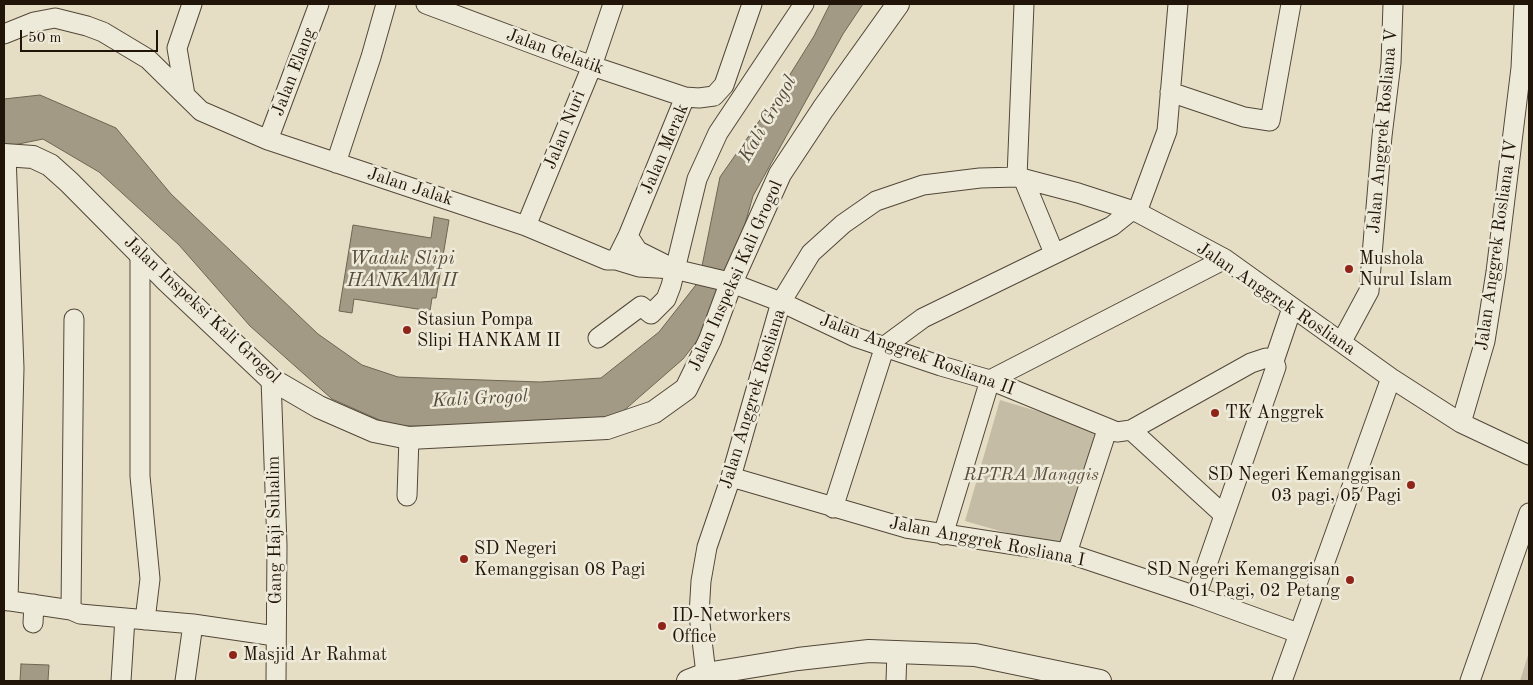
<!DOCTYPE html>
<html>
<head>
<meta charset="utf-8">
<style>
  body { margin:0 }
  #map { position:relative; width:1533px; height:685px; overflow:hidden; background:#e5dec4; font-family:"Old Standard TT",serif }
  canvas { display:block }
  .frame { position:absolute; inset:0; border:5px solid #211509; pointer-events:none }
  .scale { position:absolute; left:20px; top:30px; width:138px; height:22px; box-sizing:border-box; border:2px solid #211509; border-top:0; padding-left:6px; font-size:15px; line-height:18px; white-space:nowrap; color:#211509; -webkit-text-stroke:4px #eeead9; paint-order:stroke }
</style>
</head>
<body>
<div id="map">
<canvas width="1533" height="685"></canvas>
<div class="frame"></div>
<div class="scale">50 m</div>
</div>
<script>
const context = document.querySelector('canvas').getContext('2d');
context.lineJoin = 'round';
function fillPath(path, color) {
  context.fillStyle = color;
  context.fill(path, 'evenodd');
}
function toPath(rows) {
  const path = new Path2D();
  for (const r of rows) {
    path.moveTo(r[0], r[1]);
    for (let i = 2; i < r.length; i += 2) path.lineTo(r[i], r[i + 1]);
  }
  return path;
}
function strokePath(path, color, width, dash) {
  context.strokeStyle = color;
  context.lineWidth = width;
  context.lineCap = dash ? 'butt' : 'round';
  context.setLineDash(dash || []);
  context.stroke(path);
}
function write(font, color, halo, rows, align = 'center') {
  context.font = font + ' "Old Standard TT",serif';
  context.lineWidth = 5;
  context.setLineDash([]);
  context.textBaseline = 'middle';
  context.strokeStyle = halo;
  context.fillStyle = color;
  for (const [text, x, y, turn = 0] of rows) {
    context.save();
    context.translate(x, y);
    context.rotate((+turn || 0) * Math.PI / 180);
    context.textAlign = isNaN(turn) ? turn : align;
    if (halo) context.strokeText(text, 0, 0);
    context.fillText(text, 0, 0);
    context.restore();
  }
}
fillPath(toPath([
  [1000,400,1097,429,1063,549,965,521],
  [1529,652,1529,681,1520,681]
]), '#c4bca4');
const water = toPath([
  [830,4,863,4,843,34,753,196,729,280,714,319,683,359,605,427,393,426,332,399,250,326,179,245,99,172,43,139,4,147,4,99,40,95,116,128,171,194,318,334,362,365,398,377,540,382,601,378,659,332,699,281,720,177,776,97,814,36,830,4],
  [434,217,449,220,436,298,432,298,430,311,354,299,352,313,339,311,353,225,431,238,434,217],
  [21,664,49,665,48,681,20,681,21,664]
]);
fillPath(water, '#a29a84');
strokePath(water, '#6e6553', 1);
const minor = toPath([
  [426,4,592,66,685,97,699,98,714,96,724,85,752,4],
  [4,34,34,22,55,18,87,26,103,32,148,59,201,111,268,140,526,226,607,260,616,260,628,236,685,97],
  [1170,92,1244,117,1270,121,1291,4],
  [185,95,177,48,192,4],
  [268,140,319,4],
  [6,155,14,368,8,601],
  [336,163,371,57,386,4],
  [1017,177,1024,4],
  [1023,178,1054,253],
  [1137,212,1167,131,1178,4],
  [526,226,592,66,613,4],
  [628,236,638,251,666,265],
  [140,254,140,476,150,579,145,620],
  [616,260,639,267,674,269,729,282,781,302,855,337,941,366,990,380,1117,432,1131,430,1251,363,1266,358,1274,361],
  [598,338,641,306,651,314,666,299,671,286,697,179,718,133,804,4],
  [1342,341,1369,291,1382,136,1391,63,1393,4],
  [271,379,277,545,276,681],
  [1461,423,1485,341,1496,272,1521,68,1524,4],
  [1131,430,1224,515],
  [731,477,906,528,1067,553,1196,596,1298,633],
  [407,496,409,438],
  [833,508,885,346,923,318,1112,226,1132,210],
  [943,535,990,380,1225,259],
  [1067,553,1107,430],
  [1196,596,1276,367,1274,361,1292,308],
  [4,600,71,610,80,614,193,624,275,636],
  [71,610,74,319],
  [33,623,34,604],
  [706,674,699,615,701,581,707,547,731,477,781,302,811,253,843,224,876,201,923,185,980,178,1017,177,1078,193,1137,212,1225,259,1391,378,1461,423,1529,455],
  [121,681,125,618],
  [185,681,193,624],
  [896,681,897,651],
  [1282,681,1391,378],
  [1470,681,1529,513]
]);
const tertiary = toPath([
  [4,155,33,157,50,165,69,182,167,281,271,379,319,407,374,431,409,438,607,428,654,412,686,389,710,340,731,283,780,174,823,109,898,4],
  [688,681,706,674,798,659,869,651,975,655,1100,681]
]);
strokePath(minor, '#524738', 21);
strokePath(tertiary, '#524738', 24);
strokePath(minor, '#eeead9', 19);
strokePath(tertiary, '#eeead9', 22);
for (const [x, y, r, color] of [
  [1349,269,5,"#8f2418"],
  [407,330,5,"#8f2418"],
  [1215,413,5,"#8f2418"],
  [1411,485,5,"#8f2418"],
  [464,559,5,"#8f2418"],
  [1350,580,5,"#8f2418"],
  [662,626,5,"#8f2418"],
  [233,655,5,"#8f2418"]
]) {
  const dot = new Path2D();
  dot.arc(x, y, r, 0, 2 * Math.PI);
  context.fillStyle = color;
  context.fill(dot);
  strokePath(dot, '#eeead9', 2);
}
write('18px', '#211509', '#eeead9', [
  ["Jalan Gelatik",555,52,20],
  ["Jalan Elang",294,72,-69],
  ["Jalan Nuri",565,130,-68],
  ["Jalan Anggrek Rosliana V",1383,131,-85],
  ["Jalan Merak",665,149,-67],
  ["Jalan Jalak",410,187,18],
  ["Jalan Anggrek Rosliana IV",1497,245,-82],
  ["Jalan Inspeksi Kali Grogol",736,276,-66],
  ["Jalan Anggrek Rosliana",1276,299,34],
  ["Jalan Inspeksi Kali Grogol",202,310,43],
  ["Jalan Anggrek Rosliana II",917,355,20],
  ["Jalan Anggrek Rosliana",753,399,-73],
  ["Gang Haji Suhalim",275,530,-91],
  ["Jalan Anggrek Rosliana I",987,542,11]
]);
write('18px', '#211509', '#eeead9', [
  ["Mushola",1359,259],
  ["Nurul Islam",1359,280],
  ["Stasiun Pompa",417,320],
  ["Slipi HANKAM II",417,341],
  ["TK Anggrek",1225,413],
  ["SD Negeri Kemanggisan",1401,475,"right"],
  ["03 pagi, 05 Pagi",1401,496,"right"],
  ["SD Negeri",474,549],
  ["Kemanggisan 08 Pagi",474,570],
  ["SD Negeri Kemanggisan",1340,570,"right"],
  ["01 Pagi, 02 Petang",1340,591,"right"],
  ["ID-Networkers",672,616],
  ["Office",672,637],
  ["Masjid Ar Rahmat",243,655]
], 'left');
write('italic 18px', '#5a4f3f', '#eeead9', [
  ["RPTRA Manggis",1031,475]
]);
write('italic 19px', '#554a3a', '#eeead9', [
  ["Kali Grogol",768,119,-60],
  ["Waduk Slipi",402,259],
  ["HANKAM II",402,281],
  ["Kali Grogol",480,399,-3]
]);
</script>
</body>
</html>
